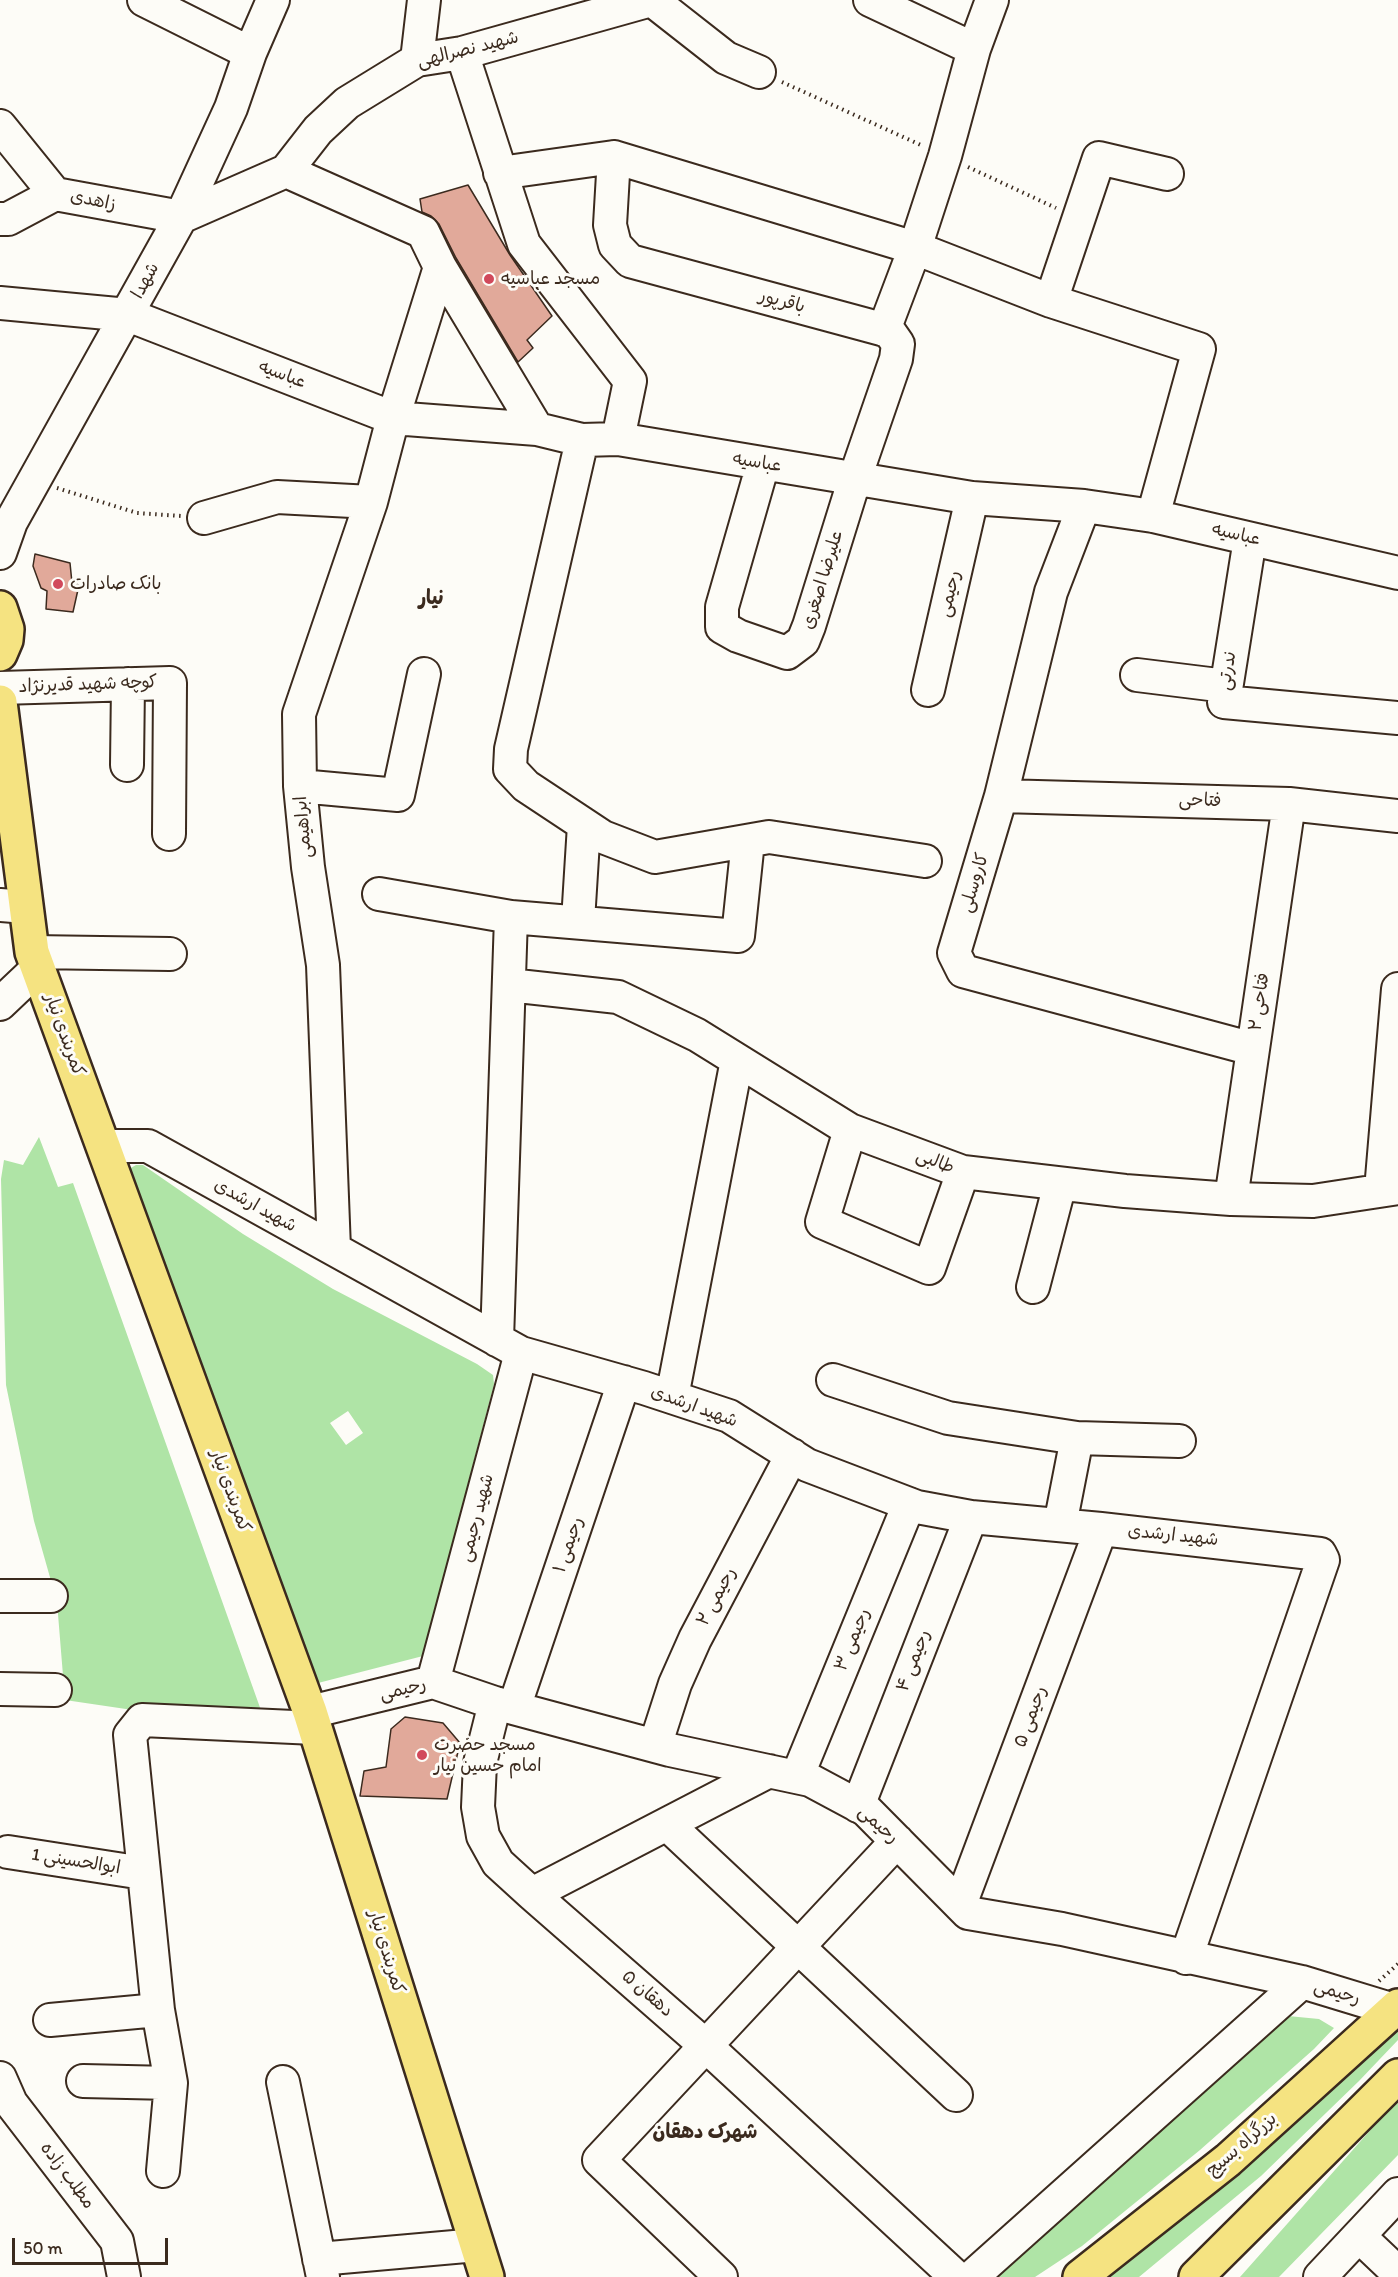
<!DOCTYPE html>
<html>
<head>
<meta charset="utf-8">
<style>
  body { margin:0 }
  #map { position:relative; width:1398px; height:2277px; overflow:hidden; background:#fdfcf7; font-family:Itim,sans-serif }
  canvas { display:block }
  .scale { position:absolute; left:12px; top:2238px; width:156px; height:27px; box-sizing:border-box; border:3px solid #3b2a1e; border-top:0; padding-left:8px; font-size:18px; line-height:21px; white-space:nowrap; color:#3b2a1e; -webkit-text-stroke:4px #fdfcf7; paint-order:stroke }
</style>
</head>
<body>
<div id="map">
<canvas width="1398" height="2277"></canvas>
<div class="scale">50 m</div>
</div>
<script>
const context = document.querySelector('canvas').getContext('2d');
context.lineJoin = 'round';
function fillPath(path, color) {
  context.fillStyle = color;
  context.fill(path, 'evenodd');
}
function toPath(rows) {
  const path = new Path2D();
  for (const r of rows) {
    path.moveTo(r[0], r[1]);
    for (let i = 2; i < r.length; i += 2) path.lineTo(r[i], r[i + 1]);
  }
  return path;
}
function strokePath(path, color, width, dash) {
  context.strokeStyle = color;
  context.lineWidth = width;
  context.lineCap = dash ? 'butt' : 'round';
  context.setLineDash(dash || []);
  context.stroke(path);
}
function write(font, color, halo, rows, align = 'center') {
  context.font = font + ' Itim,"Playpen Sans Arabic",sans-serif';
  context.lineWidth = 6;
  context.setLineDash([]);
  context.textBaseline = 'middle';
  context.strokeStyle = halo;
  context.fillStyle = color;
  for (const [text, x, y, turn = 0] of rows) {
    context.save();
    context.translate(x, y);
    context.rotate((+turn || 0) * Math.PI / 180);
    context.textAlign = isNaN(turn) ? turn : align;
    if (halo) context.strokeText(text, 0, 0);
    context.fillText(text, 0, 0);
    context.restore();
  }
}
fillPath(toPath([
  [39,1137,58,1187,73,1183,268,1730,65,1700,57,1602,34,1521,6,1385,1,1179,4,1160,23,1165],
  [136,1165,143,1165,243,1234,333,1289,477,1364,493,1375,494,1384,423,1656,318,1683,129,1169],
  [348,1411,363,1433,346,1445,330,1423],
  [1288,2016,1319,2019,1334,2028,1314,2049,1200,2150,1082,2246,1035,2277,989,2277,1254,2034],
  [1398,2024,1398,2040,1359,2081,1261,2176,1139,2277,1101,2277,1254,2160],
  [1398,2099,1398,2155,1279,2277,1240,2277]
]), '#afe4a6');
const building = toPath([
  [468,185,510,255,552,316,527,340,533,348,518,362,456,258,439,224,431,216,422,212,420,199,468,185],
  [35,554,70,563,72,583,79,585,73,612,46,609,47,591,41,588,33,566,35,554],
  [405,1717,443,1723,460,1743,447,1799,360,1796,364,1771,386,1767,391,1729,405,1717]
]);
fillPath(building, '#e1a99a');
strokePath(building, '#3b2a1e', 1.5);
const minor = toPath([
  [144,0,250,53],
  [652,0,726,58,759,72],
  [870,0,974,49],
  [462,53,524,244,630,381,618,439],
  [417,60,424,0],
  [0,126,55,194,181,217,286,171,423,232,440,267,537,429],
  [614,157,610,225,615,245,630,261,889,331,898,344,896,359,855,478,809,626,803,641,787,653,738,636,722,627,722,607,763,464],
  [286,171,318,130,347,103,417,60,462,53,651,0],
  [500,173,614,157,915,248,1051,301,1199,349,1153,516],
  [0,219,8,219,55,194],
  [1051,301,1099,158,1167,174],
  [0,303,128,315,393,418,537,429,582,440,618,439,972,498,1084,506,1153,516,1398,573],
  [884,330,915,248,945,156,974,49,992,0],
  [582,440,511,749,510,769,526,786,603,837,655,857,769,837,925,861],
  [1084,506,1051,592,1001,796,954,953,963,971,1253,1049],
  [204,518,277,497,371,502],
  [1250,539,1224,702,1398,718],
  [0,553,11,522,181,217,231,108,250,53,273,0],
  [1137,675,1226,686],
  [0,688,170,683,169,834],
  [928,690,972,498],
  [127,765,128,684],
  [300,786,398,795,424,674],
  [1001,796,1289,804,1398,816],
  [379,894,511,917,497,1340],
  [0,905,26,907],
  [511,917,738,936,748,841],
  [578,921,584,825],
  [32,952,170,954],
  [509,985,618,997,697,1035,850,1130,963,1172,1125,1191,1231,1199,1313,1201,1398,1188],
  [0,1004,39,967],
  [850,1130,822,1222,929,1268,963,1172],
  [105,1146,148,1146,521,1353,644,1388,729,1416,807,1465,917,1507,971,1517,1101,1529,1320,1554,1323,1560,1186,1958],
  [1381,1190,1398,989],
  [1231,1199,1289,804],
  [334,1249,323,965,308,867,300,786,299,714,371,502,393,418,440,267],
  [1033,1287,1060,1184],
  [833,1380,948,1418,1077,1438,1179,1441],
  [672,1397,737,1060],
  [1060,1525,1077,1438],
  [0,1596,51,1596],
  [433,1682,521,1353],
  [0,1689,55,1690],
  [495,1703,480,1763,478,1807,483,1836,498,1863,532,1894],
  [514,1708,624,1382],
  [310,1712,433,1682,495,1703,670,1750,810,1780,866,1810,968,1913,1062,1929,1302,1982,1394,2010],
  [655,1746,675,1684,695,1639,792,1455],
  [769,1771,532,1894,706,2046,956,2277],
  [797,1777,909,1504],
  [858,1806,971,1517],
  [668,1825,956,2095],
  [8,1852,143,1873],
  [960,1905,1101,1529],
  [50,2020,158,2010],
  [0,2078,11,2103,117,2241,124,2277],
  [83,2081,171,2083],
  [283,2082,323,2277],
  [163,2171,171,2083,158,2010,130,1735,142,1720,315,1728],
  [1359,2236,1398,2273],
  [319,2259,477,2245],
  [721,2277,599,2160,897,1841],
  [972,2277,1302,1982],
  [1320,2277,1398,2194]
]);
const major = toPath([
  [0,608,7,629,6,640,0,654],
  [0,702,32,952,310,1712,487,2277]
]);
const highway = toPath([
  [1080,2277,1228,2160,1398,2006],
  [1196,2277,1398,2076]
]);
strokePath(minor, '#3b2a1e', 36);
strokePath(major, '#3b2a1e', 38);
strokePath(highway, '#3b2a1e', 38);
strokePath(toPath([
  [782,82,923,146],
  [968,167,1056,208],
  [57,488,137,513,181,516],
  [1379,1981,1398,1964]
]), '#3b2a1e', 4, [1.5, 4.5]);
strokePath(minor, '#fdfcf7', 32);
strokePath(major, '#f5e381', 33);
strokePath(highway, '#f5e381', 33);
for (const [x, y, r, color] of [
  [489,279,6,"#d1495b"],
  [58,584,6,"#d1495b"],
  [422,1755,6,"#d1495b"]
]) {
  const dot = new Path2D();
  dot.arc(x, y, r, 0, 2 * Math.PI);
  context.fillStyle = color;
  context.fill(dot);
  strokePath(dot, '#fdfcf7', 2);
}
write('18px', '#3b2a1e', '#fdfcf7', [
  ["شهید نصرالهی",468,50,-14],
  ["زاهدی",93,201,11],
  ["شهدا",146,281,-61],
  ["باقرپور",782,302,15],
  ["عباسیه",282,375,21],
  ["عباسیه",757,463,9],
  ["عباسیه",1236,535,13],
  ["علیرضا اصغری",823,580,-73],
  ["رحیمی",950,594,-77],
  ["ندرتی",1228,671,-81],
  ["کوچه شهید قدیرنژاد",88,685,-2],
  ["فتاحی",1200,801,2],
  ["ابراهیمی",304,827,-95],
  ["کاروسلی",975,883,-73],
  ["فتاحی ۲",1260,1002,-82],
  ["کمربندی نیار",64,1035,70],
  ["طالبی",935,1162,21],
  ["شهید ارشدی",255,1206,29],
  ["شهید ارشدی",694,1407,20],
  ["کمربندی نیار",230,1491,70],
  ["شهید رحیمی",477,1518,-75],
  ["شهید ارشدی",1173,1536,6],
  ["رحیمی ۱",569,1545,-71],
  ["رحیمی ۲",717,1597,-62],
  ["رحیمی ۳",853,1640,-68],
  ["رحیمی ۴",914,1661,-69],
  ["رحیمی",403,1690,-13],
  ["رحیمی ۵",1031,1717,-70],
  ["رحیمی",878,1825,42],
  ["ابوالحسینی 1",76,1862,9],
  ["کمربندی نیار",386,1952,73],
  ["رحیمی",1337,1993,17],
  ["دهقان ۵",647,1994,41],
  ["بزرگراه بسیج",1242,2145,-41],
  ["مطلب زاده",67,2176,53]
]);
write('18px', '#3b2a1e', '#fdfcf7', [
  ["مسجد عباسیه",501,279],
  ["بانک صادرات",70,584],
  ["مسجد حضرت",434,1745],
  ["امام حسین نیار",434,1766]
], 'left');
write('bold 20px', '#3b2a1e', '#fdfcf7', [
  ["نیار",431,599],
  ["شهرک دهقان",705,2133]
]);
</script>
</body>
</html>
